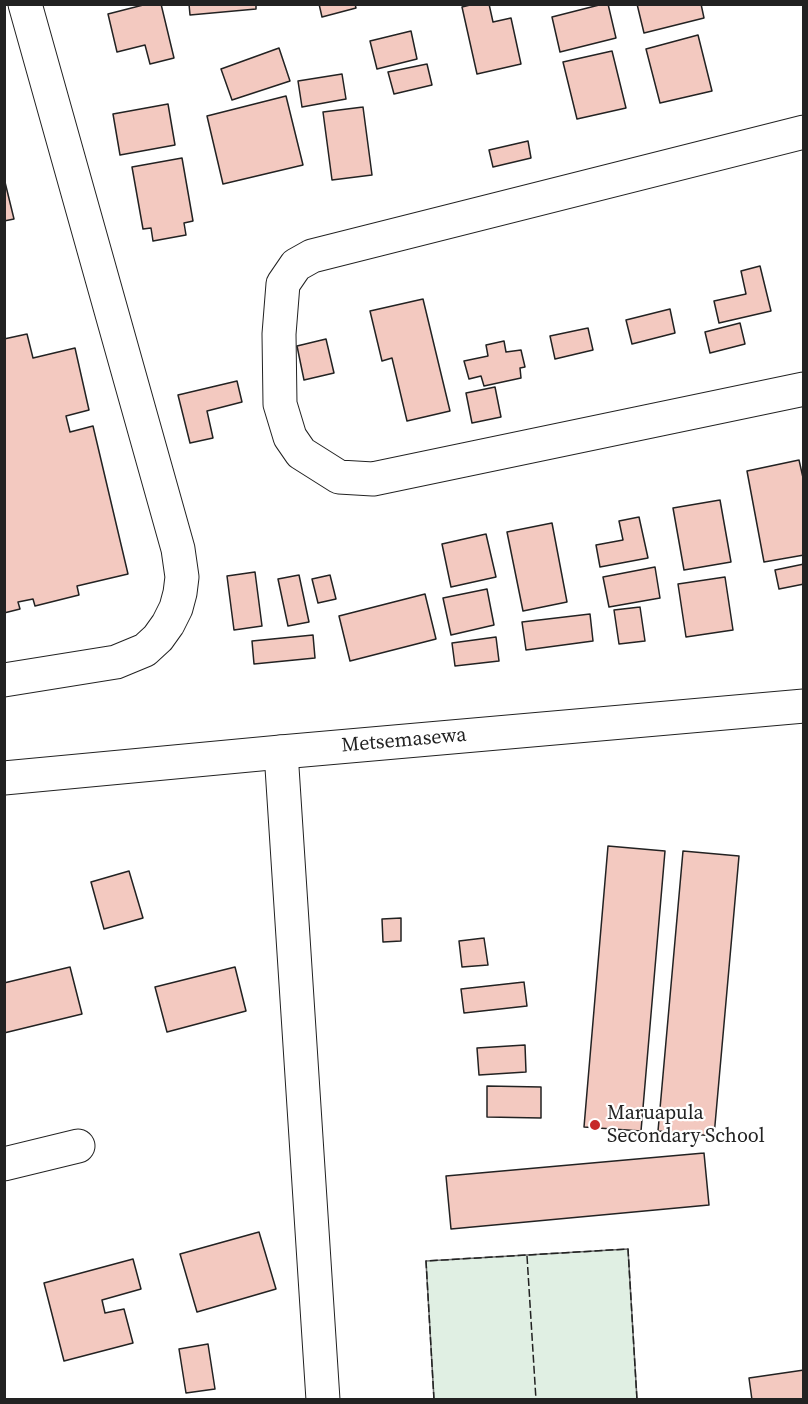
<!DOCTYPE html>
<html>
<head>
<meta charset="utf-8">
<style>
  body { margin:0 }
  #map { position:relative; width:808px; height:1404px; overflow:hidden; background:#fff; font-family:"Source Serif 4",serif }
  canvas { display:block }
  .frame { position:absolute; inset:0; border:6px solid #222; pointer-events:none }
</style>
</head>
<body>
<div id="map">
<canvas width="808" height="1404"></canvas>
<div class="frame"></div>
</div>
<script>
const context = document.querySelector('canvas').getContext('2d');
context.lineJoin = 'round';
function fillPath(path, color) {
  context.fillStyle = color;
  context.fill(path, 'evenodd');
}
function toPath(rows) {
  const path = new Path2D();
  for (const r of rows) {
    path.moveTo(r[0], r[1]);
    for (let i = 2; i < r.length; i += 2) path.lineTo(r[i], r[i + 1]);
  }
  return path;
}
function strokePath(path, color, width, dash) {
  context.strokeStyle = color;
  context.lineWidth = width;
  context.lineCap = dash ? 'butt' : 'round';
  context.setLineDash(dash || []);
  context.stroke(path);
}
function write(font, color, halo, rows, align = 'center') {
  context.font = font + ' "Source Serif 4",serif';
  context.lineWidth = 4.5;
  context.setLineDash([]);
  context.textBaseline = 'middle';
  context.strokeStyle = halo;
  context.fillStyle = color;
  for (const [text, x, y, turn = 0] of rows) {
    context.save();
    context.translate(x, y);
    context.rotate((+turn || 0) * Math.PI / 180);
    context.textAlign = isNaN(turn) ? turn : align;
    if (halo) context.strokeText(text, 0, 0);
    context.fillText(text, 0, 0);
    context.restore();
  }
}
const green = toPath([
  [628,1249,637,1399,434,1399,426,1261,628,1249]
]);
fillPath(green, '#e0efe3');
strokePath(green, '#6f6f6f', 1.5);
const building = toPath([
  [147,4,161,4,174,58,150,64,145,45,117,52,108,14,147,4],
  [189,4,256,4,256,9,190,15,189,4],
  [319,4,355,4,356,8,322,17,319,4],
  [474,4,489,4,493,22,511,18,521,64,477,74,462,7,474,4],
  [603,4,608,4,616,38,560,52,552,17,603,4],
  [637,4,701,4,704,18,644,33,637,4],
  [411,31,417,59,377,69,370,41,411,31],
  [698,35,712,91,660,103,646,49,698,35],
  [279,48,290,81,232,100,221,69,279,48],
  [612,51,626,108,577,119,563,62,612,51],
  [427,64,432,85,394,94,388,72,427,64],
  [342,74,346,99,302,107,298,81,342,74],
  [286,96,303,165,223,184,207,116,286,96],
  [168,104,175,145,120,155,113,114,168,104],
  [363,107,372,175,332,180,323,112,363,107],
  [528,141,531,158,493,167,489,150,528,141],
  [182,158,193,221,184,223,186,235,153,241,151,228,143,229,132,167,182,158],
  [4,178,14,219,4,221,4,178],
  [760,266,771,311,719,323,714,301,746,294,741,271,760,266],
  [423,299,450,411,407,421,392,358,382,361,370,311,423,299],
  [670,309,675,333,632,344,626,320,670,309],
  [740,323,745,344,710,353,705,332,740,323],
  [588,328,593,350,555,359,550,336,588,328],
  [27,334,33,358,75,348,89,410,66,416,70,432,93,426,128,574,77,586,79,595,35,606,33,599,18,602,20,609,4,613,4,339,27,334],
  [326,339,334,373,304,380,297,346,326,339],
  [504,341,506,352,521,350,525,367,520,368,521,378,484,386,481,376,469,379,464,361,488,356,486,345,504,341],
  [237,381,242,402,207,411,213,438,190,443,178,395,237,381],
  [495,387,501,417,472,423,466,393,495,387],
  [799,460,804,482,804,555,764,562,747,471,799,460],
  [720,500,731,562,684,570,673,508,720,500],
  [639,517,648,558,600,567,596,545,623,540,619,521,639,517],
  [552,523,567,602,523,611,507,532,552,523],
  [486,534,496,577,451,587,442,544,486,534],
  [804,564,804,584,779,589,775,570,804,564],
  [655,567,660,598,609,607,603,577,655,567],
  [255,572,262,626,234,630,227,576,255,572],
  [299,575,309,622,288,626,278,579,299,575],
  [330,575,336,599,318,603,312,579,330,575],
  [725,577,733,630,686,637,678,584,725,577],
  [487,589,494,625,451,635,443,598,487,589],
  [425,594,436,639,350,661,339,616,425,594],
  [640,607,645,641,619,644,614,610,640,607],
  [590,614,593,641,526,650,522,622,590,614],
  [313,635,315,658,254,664,252,641,313,635],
  [496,637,499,661,455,666,452,643,496,637],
  [608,846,665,851,641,1131,584,1127,608,846],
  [683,851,739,856,714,1136,658,1131,683,851],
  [129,871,143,918,104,929,91,882,129,871],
  [401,918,401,941,383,942,382,919,401,918],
  [484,938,488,965,462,967,459,941,484,938],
  [70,967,82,1014,4,1033,4,983,70,967],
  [235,967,246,1011,167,1032,155,987,235,967],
  [524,982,527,1006,464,1013,461,989,524,982],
  [525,1045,526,1072,479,1075,477,1048,525,1045],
  [487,1086,541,1087,541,1118,487,1117,487,1086],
  [704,1153,709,1205,451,1229,446,1176,704,1153],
  [259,1232,276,1289,197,1312,180,1254,259,1232],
  [133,1259,141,1289,102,1300,105,1313,124,1309,133,1343,64,1361,44,1283,133,1259],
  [208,1344,215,1389,186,1393,179,1349,208,1344],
  [804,1370,804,1400,752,1400,749,1378,804,1370]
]);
fillPath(building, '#f3c9c0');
strokePath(building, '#222', 1.5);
const street = toPath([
  [804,132,312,256,296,265,283,284,279,334,280,404,290,437,301,453,339,477,373,479,804,389],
  [4,680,116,662,145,650,158,638,168,624,176,608,180,593,182,577,178,549,25,4],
  [281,752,323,1400],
  [4,1164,78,1146]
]);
const secondary = toPath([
  [4,778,281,752,804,706]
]);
strokePath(street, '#222', 35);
strokePath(secondary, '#222', 35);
strokePath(street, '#fff', 33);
strokePath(secondary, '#fff', 33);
strokePath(toPath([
  [527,1256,536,1400],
  [434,1400,426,1261,628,1249,637,1400]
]), '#222', 1.5, [8, 3]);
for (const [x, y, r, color] of [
  [595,1125,6,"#c62828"]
]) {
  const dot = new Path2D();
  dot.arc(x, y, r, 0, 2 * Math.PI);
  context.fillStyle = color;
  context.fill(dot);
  strokePath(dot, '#fff', 2);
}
write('20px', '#222', '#fff', [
  ["Metsemasewa",404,741,-5]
]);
write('20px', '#222', '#fff', [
  ["Maruapula",607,1114],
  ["Secondary School",607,1137]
], 'left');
</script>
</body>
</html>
